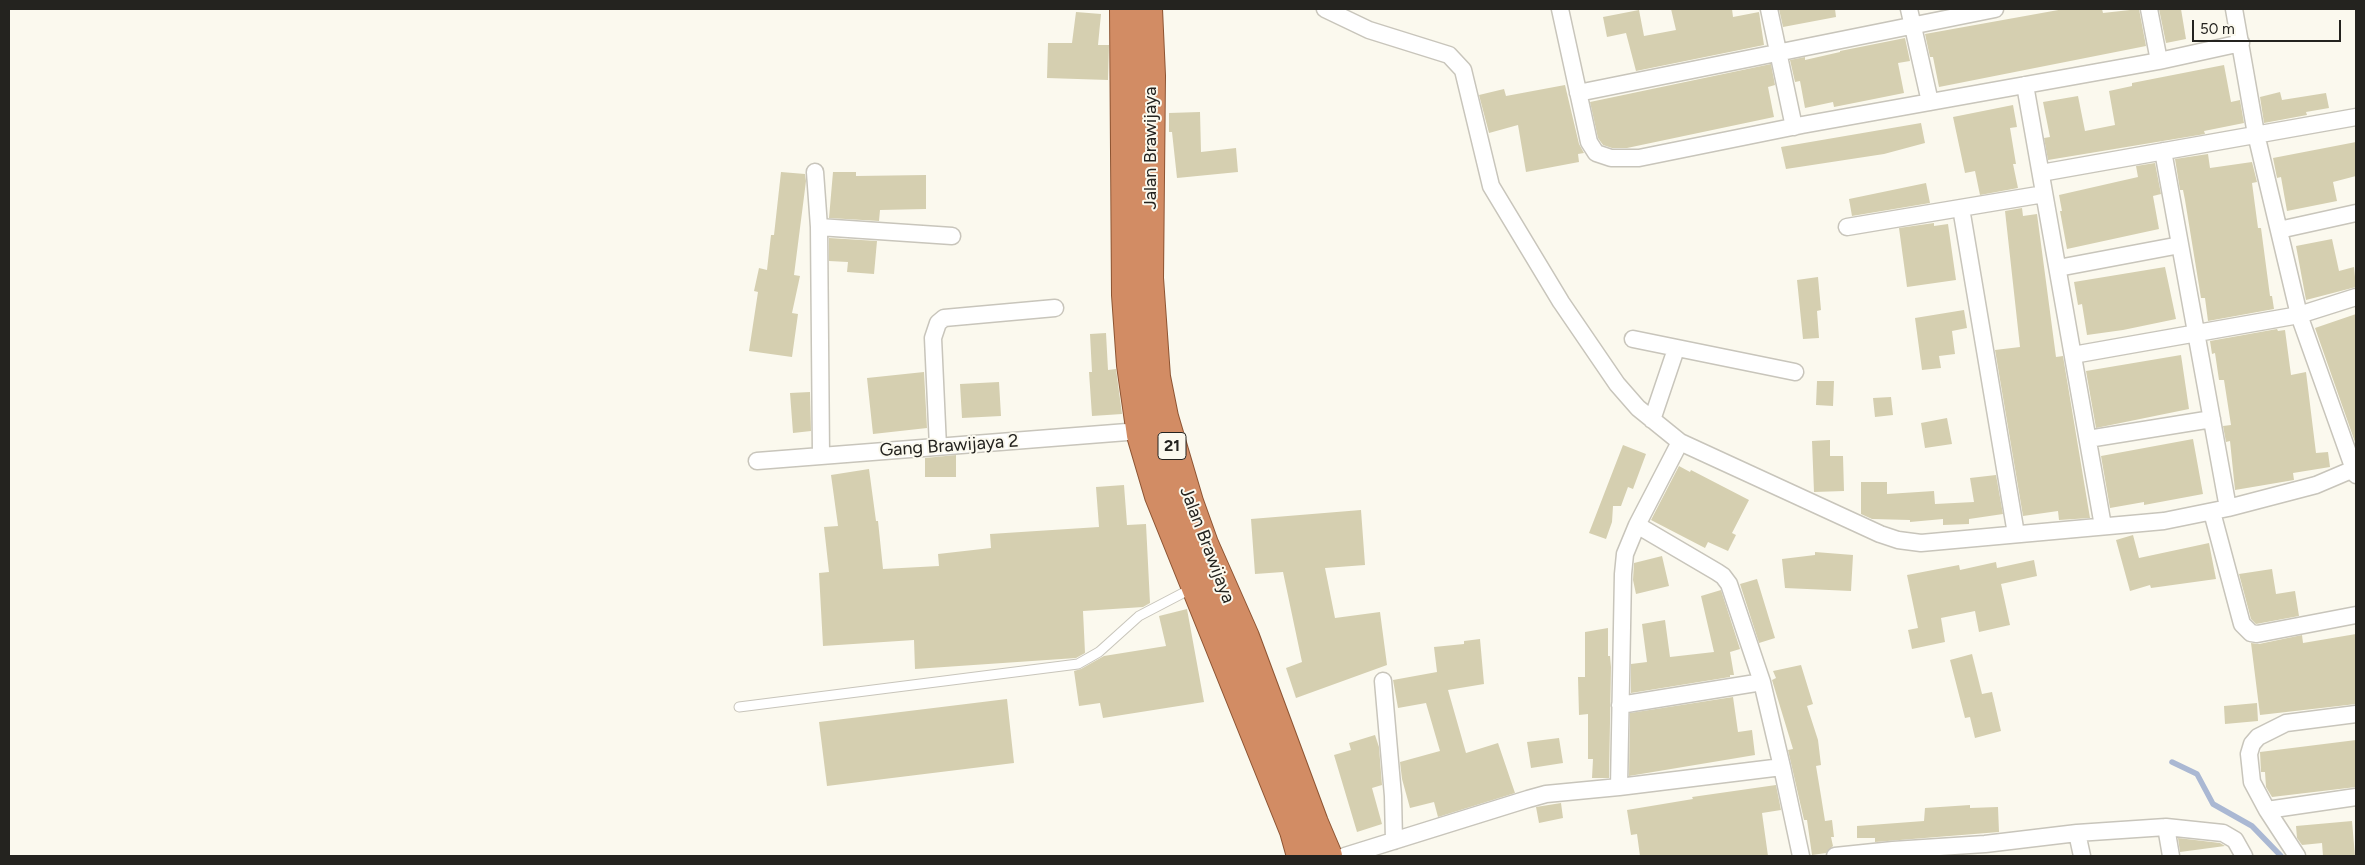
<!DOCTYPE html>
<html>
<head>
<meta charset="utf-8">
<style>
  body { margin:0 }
  #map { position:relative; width:2365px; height:865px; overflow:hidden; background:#fbf9ee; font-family:Figtree,sans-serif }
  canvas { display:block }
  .frame { position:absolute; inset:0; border:10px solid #24231f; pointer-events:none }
  .scale { position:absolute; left:2192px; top:20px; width:149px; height:22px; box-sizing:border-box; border:2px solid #24231f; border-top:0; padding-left:6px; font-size:15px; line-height:18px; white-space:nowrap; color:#24231f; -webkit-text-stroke:4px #fbf9ee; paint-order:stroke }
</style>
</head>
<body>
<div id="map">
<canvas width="2365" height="865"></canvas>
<div class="frame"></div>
<div class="scale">50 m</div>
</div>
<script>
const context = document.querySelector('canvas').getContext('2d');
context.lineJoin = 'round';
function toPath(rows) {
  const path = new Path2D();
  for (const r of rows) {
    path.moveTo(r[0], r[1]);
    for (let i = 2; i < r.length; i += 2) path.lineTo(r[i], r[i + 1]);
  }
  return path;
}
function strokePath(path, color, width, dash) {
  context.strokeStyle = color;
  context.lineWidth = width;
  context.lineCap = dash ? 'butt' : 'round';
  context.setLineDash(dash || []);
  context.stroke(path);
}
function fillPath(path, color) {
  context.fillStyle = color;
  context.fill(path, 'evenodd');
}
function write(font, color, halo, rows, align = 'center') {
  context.font = font + ' Figtree,sans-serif';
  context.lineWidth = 4;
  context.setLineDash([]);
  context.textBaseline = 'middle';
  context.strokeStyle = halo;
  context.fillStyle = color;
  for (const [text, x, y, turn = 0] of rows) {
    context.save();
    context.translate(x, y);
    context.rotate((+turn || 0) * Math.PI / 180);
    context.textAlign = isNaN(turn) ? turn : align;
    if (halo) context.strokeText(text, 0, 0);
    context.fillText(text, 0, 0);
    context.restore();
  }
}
strokePath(toPath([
  [2172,762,2197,774,2213,804,2252,826,2281,856]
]), '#aab8d3', 5.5);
fillPath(toPath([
  [1671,9,1732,9,1733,17,1759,12,1764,45,1636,71,1626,33,1607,37,1603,17,1639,10,1644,36,1676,30],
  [1779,9,1835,9,1836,17,1783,27],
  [2064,9,2102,9,2103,13,2139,9,2146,46,1939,87,1933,57,1930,57,1925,34],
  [2159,9,2181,9,2186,39,2166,43],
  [1076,12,1101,14,1098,45,1109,45,1108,80,1047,78,1048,43,1072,43],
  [1905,38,1910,61,1898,63,1904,93,1834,107,1833,102,1805,108,1800,81,1795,82,1790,60,1805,57,1805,60,1840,52,1840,51],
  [1771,64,1775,85,1768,87,1774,117,1627,148,1612,148,1603,145,1598,138,1590,102],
  [2224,65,2231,102,2240,100,2244,123,2204,131,2205,134,2048,160,2044,138,2050,137,2043,102,2078,96,2085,131,2115,125,2109,91,2132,86,2132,83],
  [1565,85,1579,144,1584,153,1578,154,1579,162,1526,172,1518,125,1489,133,1479,95,1504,89,1506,96],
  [2280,92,2282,100,2326,93,2329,108,2306,112,2307,115,2264,123,2260,97],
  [2013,105,2017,127,2010,128,2016,164,2013,164,2018,188,1980,195,1975,171,1965,173,1953,117],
  [1200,112,1201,152,1236,148,1238,172,1177,178,1172,132,1169,132,1169,113],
  [1921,123,1925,143,1884,154,1786,169,1781,147],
  [2356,142,2356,176,2333,182,2337,201,2287,211,2281,177,2277,178,2273,158],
  [2208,154,2210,168,2252,162,2257,182,2252,183,2258,228,2261,228,2270,296,2272,296,2274,309,2208,321,2205,298,2201,298,2185,200,2183,190,2180,190,2175,159],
  [2155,163,2161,194,2153,196,2159,229,2067,249,2060,211,2062,211,2059,195,2138,177,2136,166],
  [781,172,805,174,806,181,794,275,800,276,792,313,798,314,792,357,749,351,758,292,754,291,759,268,767,270,771,235,774,235],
  [833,172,856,172,856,176,926,175,926,209,880,210,879,221,829,218],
  [1926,183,1930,203,1852,216,1849,199],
  [2022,208,2023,216,2037,214,2056,357,2063,356,2090,518,2059,520,2058,511,2023,516,1995,350,2020,347,2005,211],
  [1934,223,1934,226,1948,224,1956,280,1907,287,1899,228],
  [829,238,877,241,874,274,847,272,848,262,829,261],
  [2332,239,2339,271,2354,267,2356,287,2306,300,2296,246],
  [2165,267,2176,319,2123,330,2087,335,2082,304,2078,305,2074,282],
  [1818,277,1821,310,1817,311,1819,338,1803,339,1797,280],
  [1964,310,1967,328,1952,331,1955,354,1939,356,1941,368,1922,370,1915,318],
  [2356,314,2356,445,2315,328],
  [2277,329,2278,331,2285,330,2291,375,2306,372,2316,453,2328,452,2330,467,2293,473,2294,480,2235,490,2230,441,2226,442,2223,426,2231,425,2224,380,2219,380,2215,353,2212,354,2210,341],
  [1106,333,1108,370,1116,369,1122,414,1092,416,1089,372,1092,372,1090,334],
  [2181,355,2189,409,2096,428,2086,371],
  [924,372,927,428,873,434,867,378],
  [1817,381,1834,381,1833,406,1816,405],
  [999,382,1001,416,962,418,960,384],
  [810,392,811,431,793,433,790,393],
  [1891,397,1893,415,1875,417,1873,398],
  [1947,418,1952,444,1925,448,1921,423],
  [2193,439,2203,494,2144,505,2144,502,2110,508,2101,456],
  [1830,440,1830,456,1843,456,1844,491,1814,492,1812,441],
  [1623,445,1646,454,1633,489,1628,487,1621,506,1613,506,1612,522,1606,539,1589,533],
  [956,455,956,477,925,477,925,458],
  [1679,466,1690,472,1691,470,1749,500,1732,533,1736,535,1728,551,1708,542,1705,548,1651,520],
  [869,469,876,521,878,521,883,569,939,566,938,554,991,548,990,534,1099,527,1096,487,1124,485,1127,525,1146,524,1150,603,1143,607,1083,611,1085,653,1076,658,915,669,914,640,823,646,819,573,829,572,824,527,838,526,831,475],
  [1996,475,2003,514,1969,519,1969,524,1943,525,1943,519,1910,522,1910,520,1872,519,1861,514,1861,482,1887,482,1887,494,1934,491,1935,504,1974,502,1970,478],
  [1361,510,1365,565,1325,568,1335,618,1380,612,1387,665,1296,698,1286,668,1302,662,1283,572,1255,574,1251,519],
  [2133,535,2139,558,2209,543,2216,579,2151,588,2150,585,2130,591,2116,540],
  [1815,552,1853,555,1851,591,1785,588,1782,559,1815,555],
  [1662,556,1669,586,1636,594,1633,580,1634,563],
  [2034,560,2037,576,2001,584,2010,625,1979,632,1975,611,1941,618,1945,642,1912,649,1908,630,1918,628,1907,575,1959,565,1960,570,1996,562,1997,568],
  [2272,569,2276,594,2295,591,2299,616,2256,624,2251,619,2239,574],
  [1757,579,1775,638,1759,643,1740,584],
  [1721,590,1740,649,1730,652,1734,675,1730,675,1730,677,1631,693,1631,664,1647,662,1642,624,1665,620,1670,657,1714,652,1701,596],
  [1187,609,1204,702,1103,718,1100,703,1079,706,1074,671,1081,669,1104,656,1166,646,1159,616],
  [1608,628,1608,656,1610,656,1611,667,1609,778,1592,778,1593,759,1588,759,1588,714,1579,715,1578,677,1585,677,1585,632],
  [2356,634,2356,704,2260,715,2251,643,2259,644,2302,635,2303,643],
  [1480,639,1484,684,1448,690,1466,753,1498,743,1515,793,1438,817,1434,802,1410,808,1402,779,1400,762,1440,751,1426,703,1398,708,1393,680,1437,672,1434,647,1464,644,1464,641],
  [1972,654,1982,694,1992,692,2001,731,1975,738,1970,717,1965,718,1950,660],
  [1801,665,1813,704,1807,706,1818,740,1821,765,1816,766,1821,796,1825,821,1832,820,1834,837,1831,837,1833,846,1826,853,1812,855,1807,820,1804,820,1788,750,1793,749,1772,680,1776,678,1773,671],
  [1733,697,1738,732,1752,730,1755,755,1629,776,1630,713],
  [1007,699,1014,763,827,786,819,722],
  [2257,703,2258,721,2225,724,2224,706],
  [1375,735,1379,747,1382,785,1372,788,1382,824,1357,832,1334,755,1351,750,1349,743],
  [1559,738,1563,763,1531,768,1527,742],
  [2356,740,2356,787,2272,797,2266,787,2265,772,2261,772,2260,752],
  [1776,785,1781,810,1762,813,1768,856,1640,856,1637,834,1631,835,1627,810,1693,799,1692,797],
  [1561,803,1563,818,1539,823,1536,807],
  [1970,805,1970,808,1998,807,1999,832,1875,842,1875,838,1857,838,1857,826,1924,821,1925,808],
  [2352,821,2355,856,2323,856,2322,843,2302,845,2297,838,2296,826],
  [2178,838,2220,843,2225,846,2180,852]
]), '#d5cfb0');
const service = toPath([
  [739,707,1078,664,1099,652,1139,616,1183,593,1195,590]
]);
const minor = toPath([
  [1325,9,1369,30,1449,55,1463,70,1491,186,1561,302,1617,384,1638,408,1680,442,1880,534,1898,540,1921,543,2164,521,2228,508,2316,485,2356,468],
  [1560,9,1589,142,1596,153,1611,158,1639,158,1802,125,2159,61,2241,43],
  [1769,9,1794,127],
  [1909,9,1930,102],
  [2149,9,2159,61],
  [2234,9,2256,134,2299,315,2356,475],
  [2025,85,2103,526],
  [1578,93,1995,9],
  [2163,151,2228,508],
  [815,172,819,227,821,456],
  [2041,173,2356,117],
  [1961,208,2016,534],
  [819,227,952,236],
  [1847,227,2044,194],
  [2279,230,2356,213],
  [2058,268,2180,245],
  [1633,339,1795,372],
  [2073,355,2299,315,2356,297],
  [1652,420,1676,349],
  [2088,439,2212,419],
  [938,447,933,338,938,323,944,318,1055,308],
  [757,461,1140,431],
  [2212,512,2242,624,2251,633,2257,634,2356,615],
  [1637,525,1717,572,1723,576,1729,584,1762,682,1782,767,1619,787,1623,574,1625,554,1637,525],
  [1637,525,1680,442],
  [1383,681,1393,796,1394,841],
  [1620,705,1762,682],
  [1782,767,1801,856],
  [2267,810,2356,797],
  [2166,827,2171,856],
  [2077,833,2082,856],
  [1345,856,1528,799,1546,794,1619,787],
  [1835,856,1893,850,1985,844,2077,833,2166,827,2223,833,2235,840,2244,856],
  [2297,856,2267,810,2252,782,2249,754,2252,744,2258,737,2286,723,2356,714]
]);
const trunk = toPath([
  [1124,9,1126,295,1131,365,1141,435,1159,496,1294,831,1301,856],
  [1148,9,1151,76,1149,278,1156,377,1164,417,1189,502,1204,544,1245,637,1314,823,1328,856]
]);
strokePath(service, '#c8c5bb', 11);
strokePath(minor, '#c8c5bb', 19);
strokePath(trunk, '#8d5432', 30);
strokePath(service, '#fff', 9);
strokePath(minor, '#fff', 16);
strokePath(trunk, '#d28c64', 28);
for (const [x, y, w] of [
  [1172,446,28]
]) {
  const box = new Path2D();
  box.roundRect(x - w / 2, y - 13.5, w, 27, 4);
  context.fillStyle = '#fbf9ee';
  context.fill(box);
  strokePath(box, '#24231f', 1);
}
write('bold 16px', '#24231f', null, [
  ["21",1172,446]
]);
write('18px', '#24231f', '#fbf9ee', [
  ["Jalan Brawijaya",1151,148,-90],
  ["Gang Brawijaya 2",949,446,-4],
  ["Jalan Brawijaya",1207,545,69]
]);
</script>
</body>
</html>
